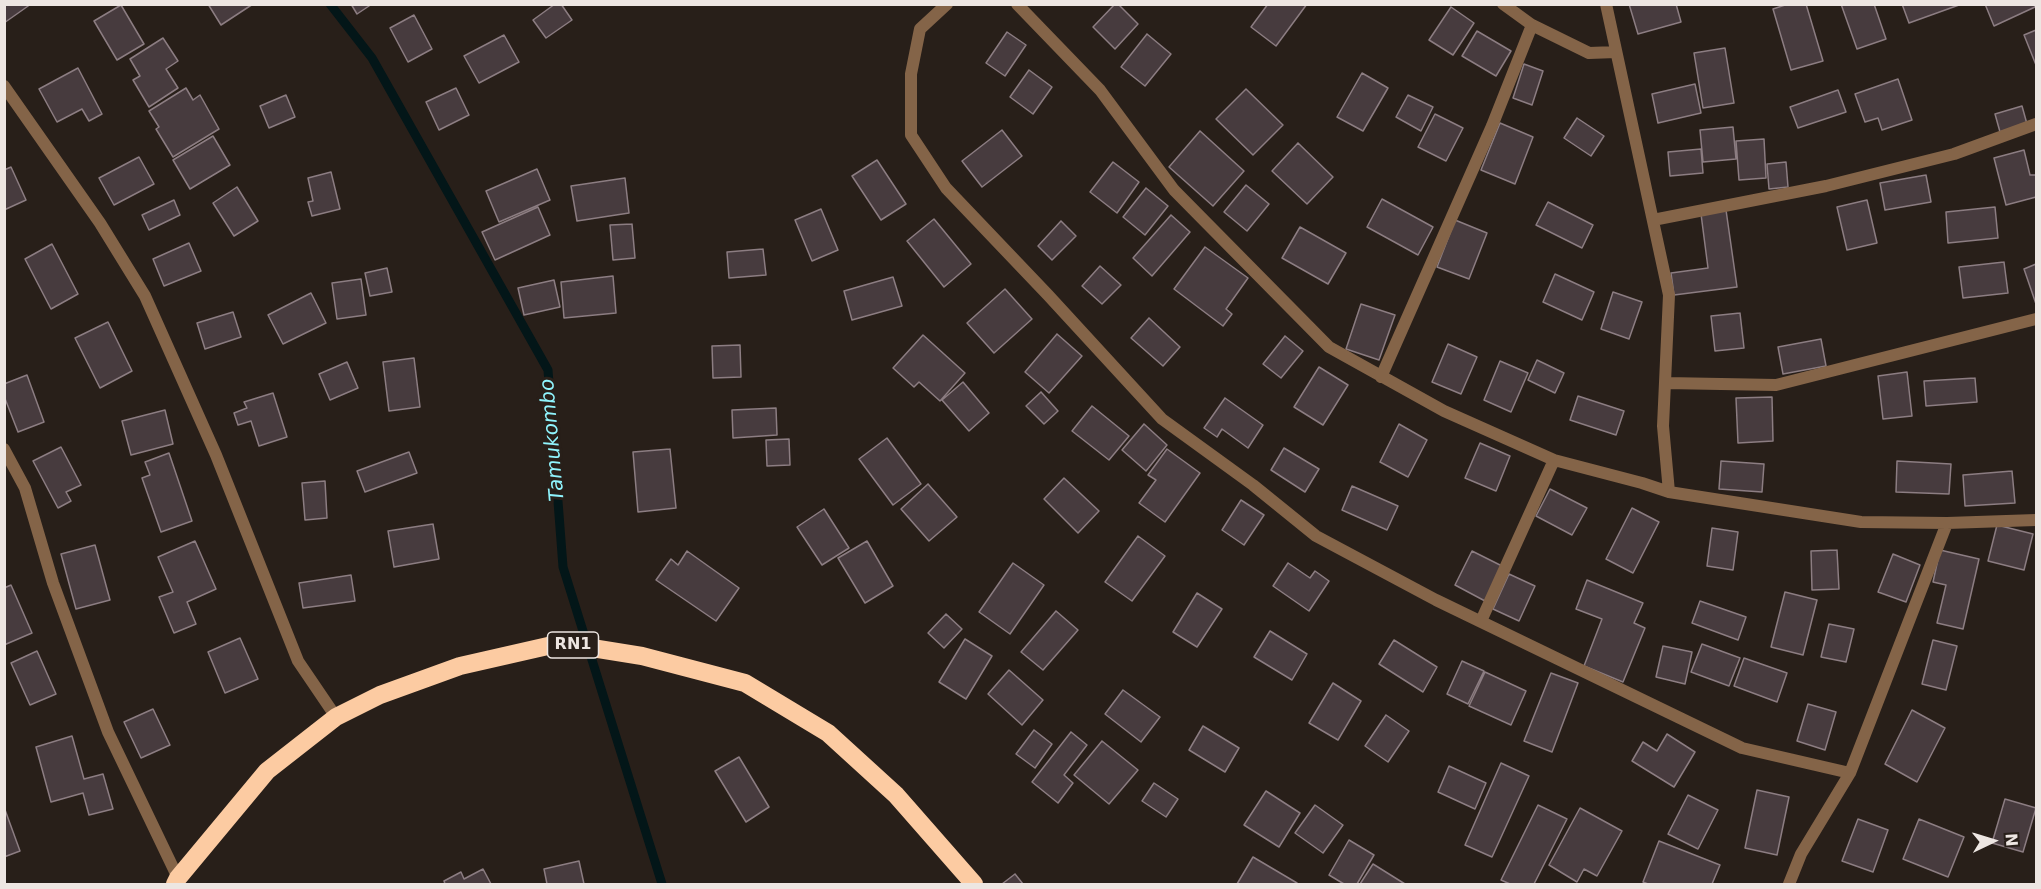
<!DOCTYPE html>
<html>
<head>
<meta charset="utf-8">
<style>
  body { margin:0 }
  #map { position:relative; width:2041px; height:889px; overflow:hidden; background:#281f19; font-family:"DejaVu Sans",sans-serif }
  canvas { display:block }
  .frame { position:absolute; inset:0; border:6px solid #ede6e2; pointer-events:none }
  .north { position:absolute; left:1963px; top:811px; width:60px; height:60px; -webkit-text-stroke:4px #281f19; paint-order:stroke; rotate:86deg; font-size:16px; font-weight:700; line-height:24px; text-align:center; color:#ede6e2 }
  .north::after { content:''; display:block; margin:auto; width:21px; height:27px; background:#ede6e2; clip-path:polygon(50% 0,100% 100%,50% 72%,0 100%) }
</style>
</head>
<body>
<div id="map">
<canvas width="2041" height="889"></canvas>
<div class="frame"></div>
<div class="north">N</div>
</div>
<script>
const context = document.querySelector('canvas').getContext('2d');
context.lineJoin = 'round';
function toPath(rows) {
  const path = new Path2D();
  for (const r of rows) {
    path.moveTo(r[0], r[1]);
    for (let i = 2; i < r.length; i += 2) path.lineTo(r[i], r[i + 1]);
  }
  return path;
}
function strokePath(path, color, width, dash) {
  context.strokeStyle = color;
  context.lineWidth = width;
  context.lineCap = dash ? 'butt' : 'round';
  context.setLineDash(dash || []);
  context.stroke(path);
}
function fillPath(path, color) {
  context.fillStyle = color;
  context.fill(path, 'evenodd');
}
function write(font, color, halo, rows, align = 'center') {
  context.font = font + ' "DejaVu Sans",sans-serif';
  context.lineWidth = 6;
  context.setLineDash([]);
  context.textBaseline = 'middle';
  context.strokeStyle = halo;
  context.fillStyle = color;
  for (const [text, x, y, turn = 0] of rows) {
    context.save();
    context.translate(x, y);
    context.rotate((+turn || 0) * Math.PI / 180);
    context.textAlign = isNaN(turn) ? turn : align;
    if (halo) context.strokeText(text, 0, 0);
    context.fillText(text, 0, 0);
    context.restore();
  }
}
strokePath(toPath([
  [330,4,372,58,548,370,563,567,662,884]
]), '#031618', 9);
const building = toPath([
  [4,4,31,4,4,23,4,4],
  [208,4,253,4,221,25,208,4],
  [351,4,372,4,357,14,351,4],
  [555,4,561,4,572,20,546,38,533,20,555,4],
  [1115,4,1118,4,1138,24,1115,49,1093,27,1115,4],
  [1268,4,1307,4,1276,46,1251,27,1268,4],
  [1629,4,1676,4,1681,22,1638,34,1629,4],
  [1788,4,1806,4,1823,61,1791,70,1773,9,1788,4],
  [1841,4,1874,4,1886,39,1857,49,1841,4],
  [1902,4,1959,4,1959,5,1909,23,1902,4],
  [1985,4,2034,4,2035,7,1994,26,1985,4],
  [121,5,144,44,117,60,94,21,121,5],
  [1451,7,1474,23,1453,55,1429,40,1451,7],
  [414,15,432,49,408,62,390,28,414,15],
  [2036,30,2036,65,2024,35,2036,30],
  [1477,31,1511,51,1496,76,1462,56,1477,31],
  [1007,32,1026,45,1005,76,986,63,1007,32],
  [1147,34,1171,54,1145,86,1121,67,1147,34],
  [504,35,519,62,479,83,464,56,504,35],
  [163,38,178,61,166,69,178,88,149,107,133,80,140,76,130,59,163,38],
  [1725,48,1734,103,1703,108,1694,53,1725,48],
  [1524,64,1543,71,1532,105,1513,98,1524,64],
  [78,68,102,114,89,121,82,109,57,122,39,89,78,68],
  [1029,70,1052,87,1033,114,1010,97,1029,70],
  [1362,73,1388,88,1363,131,1337,117,1362,73],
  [1898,79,1912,120,1882,130,1878,118,1865,122,1855,94,1898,79],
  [1695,84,1701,113,1658,123,1652,94,1695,84],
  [186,88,193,100,200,95,219,129,173,157,156,129,159,127,149,111,186,88],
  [456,88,469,115,439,130,426,102,456,88],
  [1246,89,1283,125,1253,155,1216,119,1246,89],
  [1838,90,1846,112,1798,128,1790,107,1838,90],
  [286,95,295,117,269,128,260,106,286,95],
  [1408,95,1433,107,1421,131,1396,117,1408,95],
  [2022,106,2027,124,2000,132,1995,114,2022,106],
  [1435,114,1463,128,1446,161,1418,147,1435,114],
  [1577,118,1604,136,1591,156,1564,138,1577,118],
  [1500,123,1533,137,1515,184,1481,170,1500,123],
  [1733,127,1736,159,1703,162,1700,130,1733,127],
  [1002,130,1022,156,982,187,962,161,1002,130],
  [1200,131,1244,171,1213,206,1169,167,1200,131],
  [213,136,230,165,190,189,173,160,213,136],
  [1764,139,1766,178,1739,180,1736,141,1764,139],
  [1298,143,1333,177,1307,204,1272,171,1298,143],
  [1701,149,1703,173,1670,176,1668,152,1701,149],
  [2024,150,2030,175,2036,175,2036,197,2006,205,1994,158,2024,150],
  [139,157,154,184,114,205,99,178,139,157],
  [877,160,906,204,881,220,852,176,877,160],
  [1113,162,1139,182,1117,213,1090,192,1113,162],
  [1786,162,1788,187,1769,189,1767,164,1786,162],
  [11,167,26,200,4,210,4,170,11,167],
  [537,169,550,200,499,222,486,191,537,169],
  [331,172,340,209,312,216,308,202,313,201,308,178,331,172],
  [1926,175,1931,202,1885,210,1880,183,1926,175],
  [625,178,629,213,577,221,571,186,625,178],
  [1246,185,1269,204,1247,231,1224,212,1246,185],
  [237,187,258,221,234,236,213,203,237,187],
  [1146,188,1168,206,1145,235,1123,217,1146,188],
  [1382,199,1433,227,1418,255,1367,227,1382,199],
  [174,200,180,215,149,230,142,215,174,200],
  [1867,200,1877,243,1847,250,1837,207,1867,200],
  [1548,202,1593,225,1582,248,1536,225,1548,202],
  [538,207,550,235,495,260,482,232,538,207],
  [1995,207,1998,238,1948,243,1946,212,1995,207],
  [821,209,838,250,812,261,795,220,821,209],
  [1726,210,1737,287,1674,295,1671,273,1708,268,1701,214,1726,210],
  [1171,215,1190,232,1152,276,1133,258,1171,215],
  [934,219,971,264,944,287,907,241,934,219],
  [1455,220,1487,233,1469,279,1437,267,1455,220],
  [1061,221,1076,236,1052,260,1038,246,1061,221],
  [632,224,635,258,613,260,610,225,632,224],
  [1300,227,1346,253,1328,284,1282,258,1300,227],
  [189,243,201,271,164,286,153,259,189,243],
  [52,244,78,294,51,309,25,259,52,244],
  [1205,247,1248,278,1226,309,1232,314,1223,326,1174,289,1205,247],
  [763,249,766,275,729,278,727,252,763,249],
  [2004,262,2008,293,1963,298,1959,267,2004,262],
  [2036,264,2036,304,2024,269,2036,264],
  [1100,266,1121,285,1102,304,1082,286,1100,266],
  [387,268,392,292,370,296,365,273,387,268],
  [1555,274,1594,292,1582,320,1543,302,1555,274],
  [613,276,616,313,564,318,561,282,613,276],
  [893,277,902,306,852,320,844,291,893,277],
  [361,279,366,315,337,319,332,283,361,279],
  [554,280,560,307,524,315,518,288,554,280],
  [1005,289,1032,319,994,353,967,323,1005,289],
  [1613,292,1642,302,1629,339,1601,329,1613,292],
  [311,293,326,323,283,344,268,315,311,293],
  [1361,304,1395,315,1379,360,1346,349,1361,304],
  [233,312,241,337,205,349,197,323,233,312],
  [1740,313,1744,348,1715,351,1711,316,1740,313],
  [1149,318,1180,347,1163,366,1131,338,1149,318],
  [108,322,132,371,100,388,75,338,108,322],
  [1057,334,1082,356,1049,393,1025,372,1057,334],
  [923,335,965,373,940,401,919,382,914,387,893,368,923,335],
  [1285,336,1303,351,1281,378,1263,364,1285,336],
  [1821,339,1826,366,1783,374,1778,347,1821,339],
  [1448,344,1477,357,1461,394,1432,382,1448,344],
  [740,345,741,377,713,378,712,346,740,345],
  [414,358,420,407,389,411,383,362,414,358],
  [1537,360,1564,373,1555,393,1528,380,1537,360],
  [1500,361,1528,373,1511,412,1484,400,1500,361],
  [347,362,358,388,330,400,319,374,347,362],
  [1319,367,1348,385,1323,425,1294,407,1319,367],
  [1907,372,1912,416,1883,419,1878,376,1907,372],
  [27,375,44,422,18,432,4,396,4,384,27,375],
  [1975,378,1977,402,1926,406,1924,381,1975,378],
  [963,382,989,413,969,431,942,400,963,382],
  [1041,392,1058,411,1044,424,1026,406,1041,392],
  [273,393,287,437,259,446,251,421,238,425,234,413,247,408,244,402,273,393],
  [1578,396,1624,411,1616,435,1570,420,1578,396],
  [1772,397,1773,441,1738,443,1736,398,1772,397],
  [1225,398,1263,425,1248,448,1222,429,1217,437,1204,428,1225,398],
  [1092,406,1129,436,1109,460,1072,431,1092,406],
  [776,408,777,435,733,438,732,410,776,408],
  [165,410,173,444,131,455,122,421,165,410],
  [1144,424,1167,445,1146,471,1122,450,1144,424],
  [1399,424,1427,440,1408,477,1380,462,1399,424],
  [887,438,921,484,893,505,859,459,887,438],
  [789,439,790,465,767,466,766,440,789,439],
  [1480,443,1510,456,1496,491,1465,478,1480,443],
  [61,447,81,485,66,492,71,501,58,508,33,461,61,447],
  [1284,448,1319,469,1305,492,1271,470,1284,448],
  [670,449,676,508,638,512,633,452,670,449],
  [1167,449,1200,473,1165,522,1139,503,1156,480,1148,475,1167,449],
  [409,452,417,473,365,492,357,471,409,452],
  [169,453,192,521,161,532,142,478,150,475,145,462,169,453],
  [1721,461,1764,464,1762,492,1719,489,1721,461],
  [1897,461,1951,464,1949,494,1896,492,1897,461],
  [2012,471,2015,503,1965,506,1963,475,2012,471],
  [1064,478,1099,511,1078,533,1044,499,1064,478],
  [325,481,327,518,305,520,302,483,325,481],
  [928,484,957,517,929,541,901,509,928,484],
  [1352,486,1398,506,1387,530,1342,510,1352,486],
  [1550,489,1587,508,1572,535,1536,516,1550,489],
  [1241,500,1264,515,1244,545,1222,530,1241,500],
  [1632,508,1659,522,1633,573,1606,559,1632,508],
  [824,509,849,548,822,565,797,527,824,509],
  [433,524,439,559,394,567,388,531,433,524],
  [1997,525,2033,534,2024,570,1988,561,1997,525],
  [1712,528,1738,532,1733,570,1707,566,1712,528],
  [1138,536,1165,556,1132,601,1105,582,1138,536],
  [195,541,216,589,187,602,196,624,174,633,159,597,173,592,158,557,195,541],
  [867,541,893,586,865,603,838,558,867,541],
  [95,545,110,600,76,609,61,554,95,545],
  [1837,550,1839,589,1812,590,1811,551,1837,550],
  [1940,550,1979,559,1963,629,1937,623,1946,585,1933,582,1940,550],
  [687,551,739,588,716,621,656,580,671,559,678,565,687,551],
  [1472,551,1502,566,1485,601,1455,585,1472,551],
  [1893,554,1920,565,1906,602,1878,592,1893,554],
  [1013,563,1044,585,1010,634,979,612,1013,563],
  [1288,563,1310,578,1315,571,1329,581,1309,611,1273,586,1288,563],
  [1509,574,1535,586,1519,621,1493,609,1509,574],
  [351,575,355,601,303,608,299,583,351,575],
  [1587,580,1643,603,1634,623,1645,628,1623,682,1584,666,1602,619,1576,609,1587,580],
  [11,585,32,633,4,645,4,588,11,585],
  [1785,592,1817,600,1803,655,1771,647,1785,592],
  [1197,593,1222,609,1197,647,1173,632,1197,593],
  [1700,601,1746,617,1738,640,1692,623,1700,601],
  [1056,611,1078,630,1043,670,1021,652,1056,611],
  [946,614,962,629,944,648,928,633,946,614],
  [1829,624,1854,629,1846,662,1821,657,1829,624],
  [1270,631,1307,654,1292,680,1254,657,1270,631],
  [240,638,258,679,225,693,208,652,240,638],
  [965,639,992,656,966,699,939,682,965,639],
  [1394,640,1437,667,1423,692,1379,664,1394,640],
  [1933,640,1957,646,1946,690,1922,684,1933,640],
  [1702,644,1740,658,1729,686,1691,672,1702,644],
  [1663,646,1692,652,1685,684,1656,677,1663,646],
  [37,651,56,694,30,705,11,663,37,651],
  [1744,658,1787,673,1777,702,1734,686,1744,658],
  [1462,661,1484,671,1468,704,1447,694,1462,661],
  [1009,670,1043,700,1022,725,988,694,1009,670],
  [1485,672,1526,691,1511,725,1469,706,1485,672],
  [1551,673,1578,683,1552,752,1524,741,1551,673],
  [1333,683,1361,701,1338,740,1309,723,1333,683],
  [1123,690,1160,717,1141,742,1105,714,1123,690],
  [1808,704,1836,712,1825,750,1797,741,1808,704],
  [153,709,170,745,141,758,124,722,153,709],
  [1912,710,1945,728,1917,782,1885,764,1912,710],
  [1386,715,1409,731,1388,762,1365,746,1386,715],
  [1203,726,1239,748,1225,772,1189,750,1203,726],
  [1034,730,1052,744,1035,768,1016,754,1034,730],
  [1071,732,1087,745,1064,775,1073,783,1058,803,1032,782,1071,732],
  [1667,734,1695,752,1674,787,1632,761,1643,742,1657,751,1667,734],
  [72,736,84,779,103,774,113,809,89,815,83,793,51,802,36,747,72,736],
  [1102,741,1138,770,1109,804,1074,775,1102,741],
  [739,757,769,807,746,822,715,771,739,757],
  [1501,763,1529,776,1492,857,1465,845,1501,763],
  [1449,766,1486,783,1475,809,1438,792,1449,766],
  [1154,783,1178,799,1166,817,1142,801,1154,783],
  [1757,790,1789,797,1777,855,1745,848,1757,790],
  [1266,791,1300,813,1279,847,1244,825,1266,791],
  [1688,795,1718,810,1698,849,1668,834,1688,795],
  [2005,799,2036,808,2023,852,1992,843,2005,799],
  [1315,805,1343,825,1323,853,1295,833,1315,805],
  [1538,805,1567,819,1534,884,1510,884,1501,880,1538,805],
  [4,807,20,851,4,857,4,807],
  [1580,808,1622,831,1597,876,1584,869,1577,882,1549,865,1580,808],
  [1858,819,1888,830,1873,872,1842,861,1858,819],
  [1919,819,1964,837,1948,877,1903,859,1919,819],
  [1349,840,1374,855,1357,884,1344,884,1329,875,1349,840],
  [1659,841,1720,865,1712,884,1648,884,1643,882,1659,841],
  [1253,857,1297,883,1296,884,1237,884,1253,857],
  [579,861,584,884,547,884,544,869,579,861],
  [1373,864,1405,884,1360,884,1373,864],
  [483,869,491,884,445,884,444,881,461,872,464,879,483,869],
  [1015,874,1023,884,1002,884,1015,874]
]);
fillPath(building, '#473b3e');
strokePath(building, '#8c7d82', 1.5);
strokePath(toPath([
  [947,4,920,29,911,74,911,135,946,188,1048,295,1162,419,1253,485,1316,536,1436,600,1742,748,1850,773],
  [1017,4,1100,90,1174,190,1329,347,1444,411,1554,460,1642,483,1669,492,1861,522,1947,523,2036,520],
  [1503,4,1532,25,1589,53,1616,52],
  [1606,4,1669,295,1663,426,1669,492],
  [4,86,100,223,145,296,216,455,298,661,336,717],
  [1653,220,1826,186,1954,154,2036,124],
  [1381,377,1492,126,1532,25],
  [1666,383,1776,385,2036,319],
  [4,449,25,488,53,583,108,732,178,878],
  [1481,621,1554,460],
  [1789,884,1801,854,1850,773,1947,523]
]), '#846448', 12);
strokePath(toPath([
  [175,884,178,878,267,771,336,717,380,695,460,666,561,643,642,656,745,683,828,733,896,795,974,884]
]), '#fccba2', 18);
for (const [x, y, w] of [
  [573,645,51]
]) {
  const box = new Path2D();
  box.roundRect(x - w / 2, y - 13, w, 26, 4.5);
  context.fillStyle = '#281f19';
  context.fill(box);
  strokePath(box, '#ede6e2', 1.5);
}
write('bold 16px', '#ede6e2', null, [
  ["RN1",573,645]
]);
write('italic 20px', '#90f5fe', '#281f19', [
  ["Tamukombo",553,440,-95]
]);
</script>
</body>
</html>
